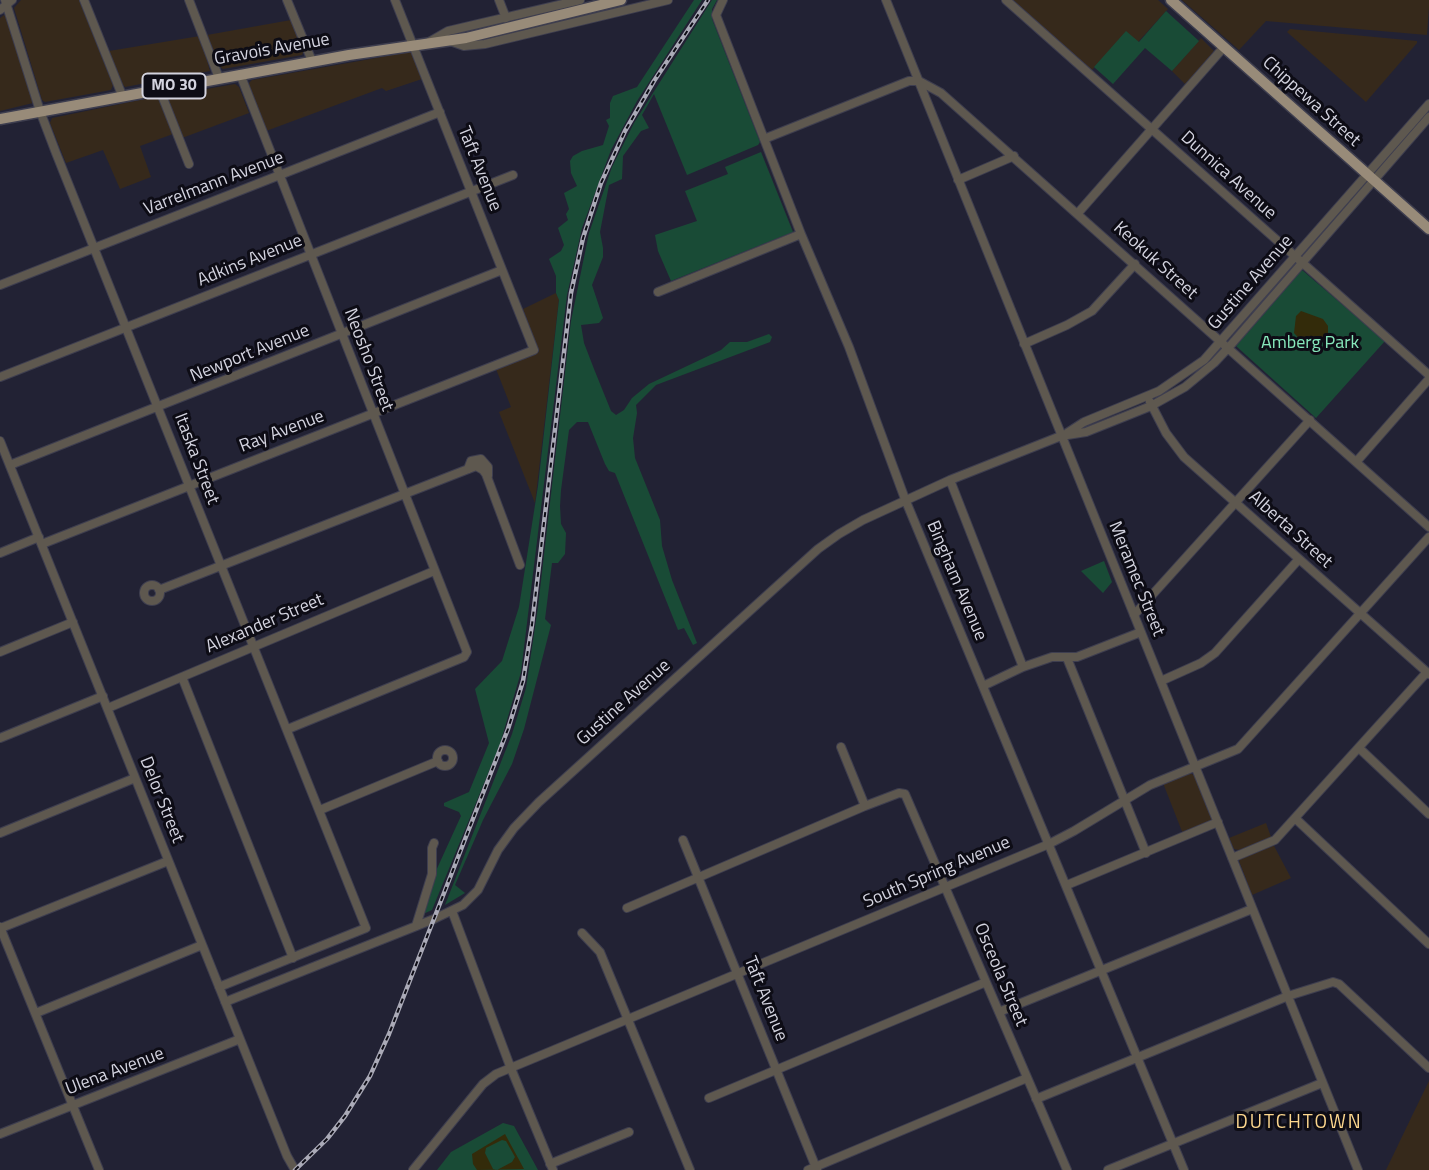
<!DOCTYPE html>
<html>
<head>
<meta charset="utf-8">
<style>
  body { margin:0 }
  canvas { display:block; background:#222234 }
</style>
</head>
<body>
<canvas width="1429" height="1170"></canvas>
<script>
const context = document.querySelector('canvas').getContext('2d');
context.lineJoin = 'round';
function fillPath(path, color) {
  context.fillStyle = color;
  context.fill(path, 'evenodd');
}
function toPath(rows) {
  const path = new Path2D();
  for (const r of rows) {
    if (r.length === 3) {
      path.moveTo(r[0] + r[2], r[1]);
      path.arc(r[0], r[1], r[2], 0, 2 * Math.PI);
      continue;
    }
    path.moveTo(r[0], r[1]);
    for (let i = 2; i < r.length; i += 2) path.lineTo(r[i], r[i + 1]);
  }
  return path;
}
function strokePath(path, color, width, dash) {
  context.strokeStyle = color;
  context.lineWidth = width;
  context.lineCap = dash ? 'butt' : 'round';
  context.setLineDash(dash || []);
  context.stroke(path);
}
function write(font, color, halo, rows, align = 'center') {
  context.font = font + ' "Titillium Web",sans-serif';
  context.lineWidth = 6;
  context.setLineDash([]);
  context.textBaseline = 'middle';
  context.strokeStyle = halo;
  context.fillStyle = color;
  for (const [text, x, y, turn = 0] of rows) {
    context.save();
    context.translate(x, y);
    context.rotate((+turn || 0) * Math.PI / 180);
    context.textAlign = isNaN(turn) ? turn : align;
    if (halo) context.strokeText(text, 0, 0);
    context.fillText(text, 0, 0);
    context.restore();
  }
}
fillPath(toPath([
  [21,0,79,0,113,85,111,90,45,102,42,100,14,8],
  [1013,0,1158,0,1168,9,1138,42,1126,32,1092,70],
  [1182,0,1429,0,1429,7,1427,35,1266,21,1239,50],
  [4,15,7,17,33,103,0,111,0,18],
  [291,20,304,51,302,55,223,69,220,67,207,35],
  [1290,29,1417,41,1417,43,1366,102,1287,32],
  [200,36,210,71,125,87,122,84,109,51],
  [1201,38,1214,51,1186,85,1172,71],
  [410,52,413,55,422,79,386,91,382,88,266,131,248,84,252,80],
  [235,84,239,87,249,113,182,138,167,96],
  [155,97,159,98,173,134,140,146,151,177,120,189,103,150,66,163,50,123,52,118],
  [556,293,559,299,535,503,499,412,511,407,496,369,539,352,523,309],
  [1188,773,1194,775,1211,818,1211,821,1183,834,1163,783],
  [1266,823,1271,837,1239,850,1234,849,1229,838],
  [1273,844,1291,878,1252,895,1239,861,1241,858],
  [1429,1081,1429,1170,1386,1170,1411,1118]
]), '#36291b');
fillPath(toPath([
  [694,0,702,0,637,101,611,150,582,228,567,295,521,672,500,744,469,820,432,910,423,914,435,873,461,816,459,812,444,806,444,803,469,792,489,743,475,689,502,661,519,607,538,486,559,300,556,293,556,276,549,259,561,251,564,245,558,228,568,220,566,214,569,209,564,193,577,186,571,173,570,161,573,156,582,151,603,145,609,126,606,120,610,118,610,103,613,96,637,87],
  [712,0,717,0,712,9,712,19,760,142,758,145,687,175,654,94,642,115,649,128,641,131,623,156,622,179,609,185,600,232,603,248,603,257,592,285,603,318,599,323,581,325,584,343,594,369,611,411,616,415,624,410,632,398,649,384,721,350,730,342,747,342,769,334,772,337,770,342,656,385,636,405,637,413,633,438,635,458,660,520,662,546,672,580,697,643,693,645,684,628,678,630,615,473,609,471,605,464,588,422,577,422,569,430,561,490,560,506,561,524,566,533,565,554,558,563,552,563,545,619,551,625,524,729,512,764,483,820,455,885,465,893,445,905,512,734,526,688,538,607,571,321,589,233,612,167,634,123],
  [1166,11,1199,41,1172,71,1145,48,1113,84,1094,67,1126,31,1139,42],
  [761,152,793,232,671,281,658,251,655,235,697,221,685,191,728,174,725,167],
  [1302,270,1385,341,1316,418,1236,346],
  [1104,561,1112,582,1103,593,1081,571],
  [503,1123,514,1126,538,1170,437,1170,451,1152]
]), '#194b36');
fillPath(toPath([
  [1301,311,1323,319,1328,326,1328,336,1318,346,1305,345,1294,333,1296,316],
  [505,1134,524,1169,477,1170,473,1164,472,1154],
  [502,1140,506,1141,515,1157,512,1162,497,1170,493,1169,485,1153,486,1148]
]), '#332b0a');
const minor = toPath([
  [5,0,40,111,56,153,366,928,219,987],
  [84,0,122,95],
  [189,0,219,78],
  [287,0,312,61],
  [499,0,506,18],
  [723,0,716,15,801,234,849,347,905,499,1184,1170],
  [886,0,1358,1170],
  [1006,0,1429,375],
  [0,10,12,0],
  [450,41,464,46,485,44,668,0],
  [429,42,448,31,580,0],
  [240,74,467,652,464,657,288,729],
  [159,88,189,164],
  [764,139,909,81,919,81,941,93,1429,527],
  [958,180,1014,156],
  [1078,213,1224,47],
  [0,285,440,112],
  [658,292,801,234],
  [1024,344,1067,325,1092,311,1135,264],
  [0,377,513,175],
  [1150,402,1166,433,1184,457,1429,674],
  [1067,433,1084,422,1159,391,1204,360,1429,104],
  [0,441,287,1156,295,1170],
  [1357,461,1429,379],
  [10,465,502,270],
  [468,469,471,461,481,459,488,467,488,476],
  [950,480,1023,667],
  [42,544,534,350,395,0],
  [0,553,39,537],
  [152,593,8],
  [159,590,476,466,483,470,486,474,520,565],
  [1134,615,1310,420],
  [0,652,73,622],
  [1067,658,1146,853],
  [182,677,293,958],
  [1161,681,1201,663,1215,653,1299,559],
  [983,686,1023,667,1052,657,1077,657,1141,632],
  [108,708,434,571],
  [0,738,103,696],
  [841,747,865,806],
  [1359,748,1429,814],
  [445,758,8],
  [320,810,438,761],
  [1296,819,1429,944],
  [0,833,135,778],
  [683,840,817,1170],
  [1232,858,1275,840,1427,672],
  [1067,885,1218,822],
  [627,908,865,806,899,793,905,794,1067,1170],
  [452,911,510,1066,553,1170],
  [416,926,432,874,432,848,434,843],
  [0,927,99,1170],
  [1,928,168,861],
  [582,933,600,952,690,1170],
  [225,1002,434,919,463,905,478,890,498,850,514,828,539,802,818,549,839,534,863,520,950,480,1061,436,1086,432,1151,406,1185,387,1214,363,1229,347,1429,117],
  [999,1012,1252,909],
  [36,1013,202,945],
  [709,1098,986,982],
  [1036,1099,1288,996,1333,982,1339,984,1429,1068],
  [0,1134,240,1039],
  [550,1164,629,1132],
  [413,1170,483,1084,496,1074,1049,844,1074,831,1150,785,1238,749,1429,537],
  [808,1170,1027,1078],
  [1108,1170,1322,1083]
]);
const major = toPath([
  [1171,0,1429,229],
  [0,119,349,55,466,38,621,0]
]);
strokePath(minor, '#3e3e4f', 10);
strokePath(major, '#3e3e4f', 13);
strokePath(minor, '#5e584f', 8);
strokePath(major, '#988b79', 10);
const rail = toPath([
  [295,1170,327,1139,345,1116,370,1076,389,1034,508,729,523,681,532,625,571,293,583,238,601,183,625,131,654,81,708,0]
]);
strokePath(rail, '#aaaab7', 4.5);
strokePath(rail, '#0d0c15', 2, [5]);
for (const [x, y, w] of [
  [174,86,63]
]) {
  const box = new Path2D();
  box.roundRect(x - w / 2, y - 12.5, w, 25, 5);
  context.fillStyle = '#0d0c15';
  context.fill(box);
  strokePath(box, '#d3d3df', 2);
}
write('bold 16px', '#d3d3df', null, [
  ["MO 30",174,86]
]);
write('18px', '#d3d3df', '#0d0c15', [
  ["Gravois Avenue",272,50,-10],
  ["Chippewa Street",1311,102,42],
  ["Taft Avenue",479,169,68],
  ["Dunnica Avenue",1228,176,42],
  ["Varrelmann Avenue",214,184,-21],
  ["Adkins Avenue",250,261,-22],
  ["Keokuk Street",1155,261,42],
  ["Gustine Avenue",1251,283,-49],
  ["Newport Avenue",250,354,-22],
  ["Neosho Street",368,360,69],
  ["Ray Avenue",282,432,-21],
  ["Itaska Street",196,459,69],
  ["Alberta Street",1290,530,42],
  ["Meramec Street",1136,579,68],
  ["Bingham Avenue",956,581,67],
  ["Alexander Street",265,624,-23],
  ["Gustine Avenue",624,703,-42],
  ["Delor Street",161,800,68],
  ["South Spring Avenue",937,873,-23],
  ["Osceola Street",1000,975,67],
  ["Taft Avenue",765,999,68],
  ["Ulena Avenue",115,1072,-21]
]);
write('18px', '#87e7bb', '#0d0c15', [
  ["Amberg Park",1310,344]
]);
context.letterSpacing = '2px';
write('19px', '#fdd78e', '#0d0c15', [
  ["DUTCHTOWN",1299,1123]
]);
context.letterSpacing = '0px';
</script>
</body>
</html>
